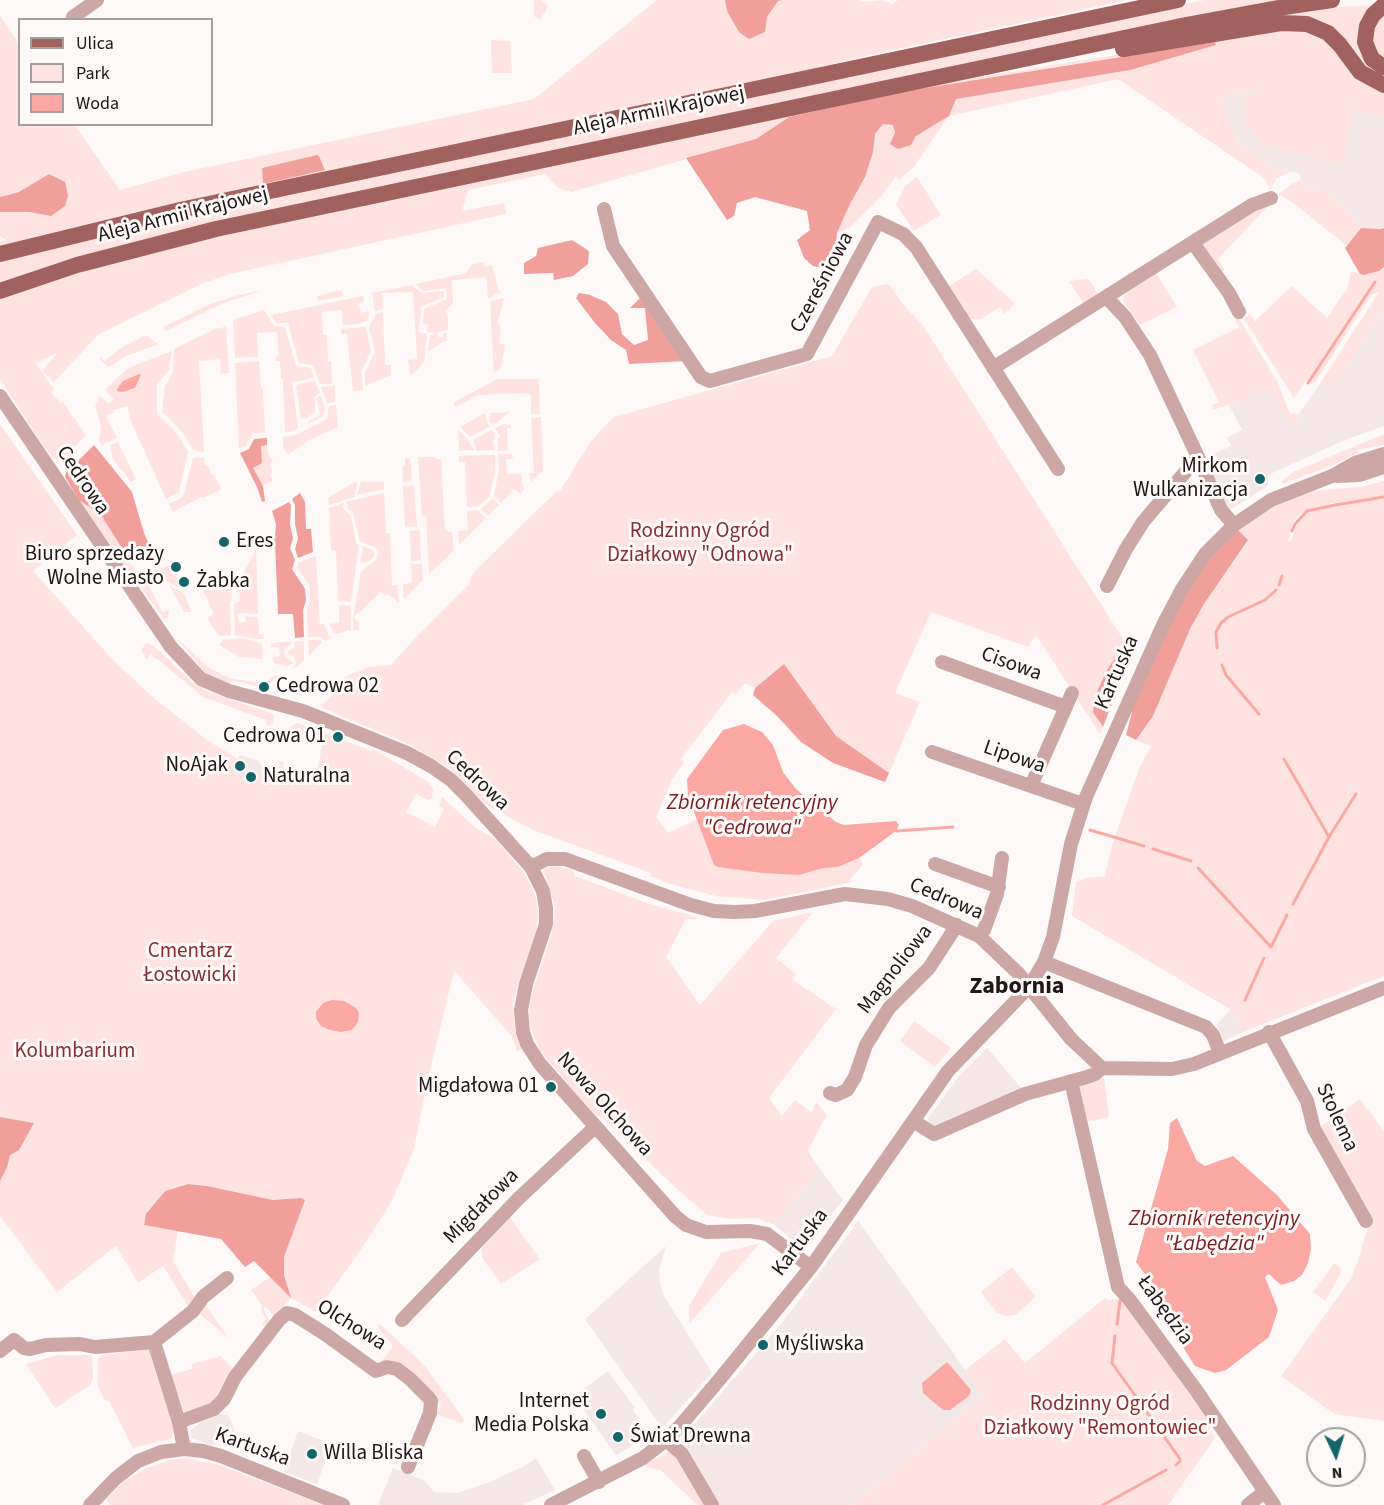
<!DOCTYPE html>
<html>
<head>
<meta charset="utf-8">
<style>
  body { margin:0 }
  #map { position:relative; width:1384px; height:1505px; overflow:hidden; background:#fdf9f9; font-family:"Source Sans 3",sans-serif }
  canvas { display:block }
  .legend { position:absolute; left:18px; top:18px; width:195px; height:108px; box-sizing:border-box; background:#fdf9f9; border:2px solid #a49f9f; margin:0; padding:8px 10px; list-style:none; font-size:18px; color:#1f1818 }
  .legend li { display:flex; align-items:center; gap:12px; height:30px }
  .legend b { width:30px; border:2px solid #a49f9f }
  .north { position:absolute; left:1306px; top:1427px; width:60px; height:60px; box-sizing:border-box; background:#fdf9f9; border:2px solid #a49f9f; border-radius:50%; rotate:176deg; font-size:16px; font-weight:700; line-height:24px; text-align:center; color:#1f1818 }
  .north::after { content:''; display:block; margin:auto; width:21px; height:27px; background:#15646a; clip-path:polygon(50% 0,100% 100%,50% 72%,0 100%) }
</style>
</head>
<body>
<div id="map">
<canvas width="1384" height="1505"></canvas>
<ul class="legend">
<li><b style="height:8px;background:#a1615e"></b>Ulica</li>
<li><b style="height:16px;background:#ffe3e0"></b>Park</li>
<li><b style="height:16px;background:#fba8a3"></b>Woda</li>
</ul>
<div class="north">N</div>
</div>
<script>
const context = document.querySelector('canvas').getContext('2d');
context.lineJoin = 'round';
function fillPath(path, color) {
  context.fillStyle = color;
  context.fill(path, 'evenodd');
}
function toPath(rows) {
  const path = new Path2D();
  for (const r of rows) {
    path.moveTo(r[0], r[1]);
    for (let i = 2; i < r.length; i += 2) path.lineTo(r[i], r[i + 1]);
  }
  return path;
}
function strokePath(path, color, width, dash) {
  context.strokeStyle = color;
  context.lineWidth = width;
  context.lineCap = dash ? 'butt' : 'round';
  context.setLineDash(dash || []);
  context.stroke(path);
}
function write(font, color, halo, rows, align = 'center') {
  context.font = font + ' "Source Sans 3",sans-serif';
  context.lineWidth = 6;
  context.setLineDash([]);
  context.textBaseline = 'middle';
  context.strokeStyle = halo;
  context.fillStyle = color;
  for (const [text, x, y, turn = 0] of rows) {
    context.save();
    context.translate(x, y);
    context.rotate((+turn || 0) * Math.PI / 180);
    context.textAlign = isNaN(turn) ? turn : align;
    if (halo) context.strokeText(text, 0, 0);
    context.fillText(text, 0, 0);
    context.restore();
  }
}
fillPath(toPath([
  [1321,82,1347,107,1384,118,1384,227,1380,229,1361,228,1345,208,1329,193,1314,190,1302,182,1299,173,1274,169,1237,143,1220,96],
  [1384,307,1384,426,1343,441,1268,475,1268,486,1228,511,1203,459,1231,446,1227,438,1242,430,1229,405,1272,389,1284,418,1299,429,1298,415,1321,382,1328,387,1340,378],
  [240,755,257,760,265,769,250,785,231,771],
  [1231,1009,1235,1012,1243,1032,1223,1041,1217,1024],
  [987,1048,1023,1090,936,1130,927,1120,961,1073],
  [819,1168,843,1200,812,1242,801,1246,774,1225],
  [858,1221,984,1396,851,1505,718,1505,683,1447,682,1439,782,1323],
  [666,1246,659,1270,660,1283,664,1296,712,1373,662,1428,585,1319],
  [608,1371,635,1408,633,1410,639,1418,636,1418,649,1436,616,1455,574,1396],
  [218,1414,228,1415,235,1431,232,1434,212,1446,192,1438,190,1431,203,1421],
  [298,1431,332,1444,317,1484,284,1472],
  [536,1458,555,1490,522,1505,378,1505,393,1468,424,1480,434,1492,458,1493,492,1481,524,1466]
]), '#f3e8e7');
fillPath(toPath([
  [534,0,541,0,548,6,540,20,534,16],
  [657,0,725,0,727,11,764,32,767,17,778,1,782,0,859,0,863,2,881,0,892,4,898,0,1128,0,879,53,763,81,0,247,0,242,6,240,0,236,0,212,29,212,37,214,49,174,19,192,0,197,0,15,19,44,20,124,75,125,120,190,184,172,534,99],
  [319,156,325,170,263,183,262,168],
  [1204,0,1290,0,0,285,0,261,86,239],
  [1377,5,1364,18,1384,74,1384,80,1371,74,1337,35,1235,22,1330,7],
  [1384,13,1384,62,1381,60,1370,40,1379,18],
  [1277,29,1316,32,1384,90,1384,118,1346,108,1352,125,1342,165,1262,144,1245,120,1243,103,1256,91,1220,96,1237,143,1274,169,1290,172,1277,178,1270,189,1264,178,1118,79,949,116,913,168,899,180,896,176,879,199,849,228,837,233,873,152,875,134,883,124,893,125,895,133,911,145,916,136,948,116,956,99,1130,70,1214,42,1061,66,807,113,789,117,756,139,572,192,558,188,545,174,468,190,462,211,504,203,506,214,230,274,201,284,98,335,54,382,42,371,57,353,36,363,54,390,51,393,61,403,63,402,86,435,60,462,51,456,38,438,0,379,0,299,109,263,186,242,968,79],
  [491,40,510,41,512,73,492,73],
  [917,177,941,215,914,231,896,205,905,186],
  [1301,180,1302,182,1314,190,1329,193,1345,208,1361,228,1346,245,1297,206,1279,194,1290,185],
  [1263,203,1269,205,1218,259,1225,271,1220,271,1202,246,1205,238],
  [484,262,485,267,492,265,498,289,502,294,498,293,488,299,487,280,485,277,452,280,453,302,447,310,444,311,446,311,448,317,448,330,438,332,437,336,442,338,444,333,446,333,447,341,440,343,439,345,428,352,430,335,434,336,434,333,427,332,428,325,423,324,424,309,447,299,446,288,423,291,416,284,466,273,471,265],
  [1384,267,1384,307,1340,378,1328,387,1321,382,1379,292,1371,295,1314,384,1306,380,1294,398,1244,319,1250,314,1255,321,1292,286,1327,318,1348,287,1351,271,1365,275,1379,271],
  [976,269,1015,303,1004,314,1000,307,981,319,969,319,949,286],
  [1156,273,1177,307,1140,325,1123,301,1126,293],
  [1089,279,1097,293,1094,300,1085,306,1069,281],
  [889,284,905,307,922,324,1125,642,1107,670,1099,724,1103,727,1100,734,1036,635,1028,647,931,612,895,693,920,702,889,773,836,737,784,665,755,688,745,683,736,694,732,692,681,759,684,762,672,780,656,817,668,833,697,819,714,865,718,867,762,873,799,875,823,868,838,867,859,858,863,865,850,879,852,882,765,900,716,896,667,883,650,876,651,873,533,830,485,804,451,769,409,744,320,707,345,683,342,678,369,667,391,665,420,633,470,583,470,578,477,569,558,490,560,491,591,441,614,417,832,356,872,287],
  [411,285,422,293,444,291,444,297,421,307,419,332,427,334,424,362,412,375,410,373,408,360,417,359,413,292,382,293,383,309,375,311,372,293],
  [263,290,221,304,166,331,163,327,208,305,235,296],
  [341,290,343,296,318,301,317,296],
  [363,296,364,302,359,304,361,313,369,311,369,314,368,320,359,324,343,325,342,310,322,312,323,335,327,335,328,361,331,361,332,384,320,384,313,365,299,363,288,323,276,323,271,315],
  [504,298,498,321,501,331,499,343,505,345,501,368,494,373,490,301],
  [264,310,274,326,285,327,296,366,311,368,314,378,292,382,298,428,293,431,285,432,283,379,281,378,280,361,276,361,276,356,279,355,277,332,257,333,258,357,235,358,233,320],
  [383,312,385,365,391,365,391,375,365,386,365,373,375,352,369,327,376,314],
  [1237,315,1277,381,1290,414,1295,413,1298,415,1299,429,1284,418,1272,390,1213,410,1212,405,1219,402,1193,350,1239,327,1234,317],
  [226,326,229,373,221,373,220,359,199,361,204,452,193,450,183,433,162,411,165,386,173,372,174,349,217,328,219,329],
  [366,327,371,351,361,372,363,390,353,391,347,334,341,334,341,329],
  [146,335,158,344,124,357,109,367,100,360,100,357,104,361,121,348],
  [172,351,169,370,157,385,157,414,177,433,188,452,179,492,166,499,129,417,131,416,127,406,113,410,114,412,106,416,117,438,102,445,99,441,101,426,95,405,100,396,109,404,114,399,105,390,128,368],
  [259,361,261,388,263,389,265,433,253,433,246,446,239,448,235,363],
  [497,379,539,379,540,414,531,414,531,395,527,393,478,395,456,407,453,403],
  [315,381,320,392,315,397,315,412,306,419,301,418,296,385],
  [335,386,335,402,327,403,321,387],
  [320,395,325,408,323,416,308,424,309,421,320,415,317,398],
  [336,405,338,427,305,442,305,444,288,454,283,448,283,437,295,435,327,419,329,406],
  [510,412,495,424,490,423,490,413],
  [485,413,489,427,470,437,460,427],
  [541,417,543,470,531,482,529,473,534,473,531,418],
  [0,424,77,535,33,571,115,662,154,698,207,740,238,759,231,771,250,785,265,769,278,771,280,761,284,762,283,769,317,774,323,739,285,734,285,730,297,723,372,751,373,749,427,781,433,788,432,799,428,800,416,794,406,812,435,827,444,809,439,806,442,797,475,827,495,839,524,872,535,894,538,911,536,932,517,987,513,1004,515,1030,521,1049,517,1052,512,1036,454,971,428,1078,414,1149,391,1203,358,1254,316,1312,291,1298,275,1318,266,1307,263,1309,271,1323,266,1329,262,1323,266,1320,261,1309,263,1307,251,1290,270,1277,290,1297,284,1275,284,1257,305,1200,301,1198,273,1200,207,1186,188,1184,164,1191,144,1225,178,1231,173,1261,197,1301,190,1309,163,1266,138,1283,116,1246,57,1292,0,1216,0,1181,7,1169,10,1155,34,1123,0,1117],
  [504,424,511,425,511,428,507,428,508,450,498,451,497,440,500,436,495,428],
  [458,430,468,440,474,450,459,451],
  [492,430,495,434,493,442,495,450,477,451,473,440],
  [1384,434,1384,445,1357,450,1358,453,1331,466,1282,484,1282,481,1293,472],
  [118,442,136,479,131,482,113,460,110,445],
  [267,445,268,453,273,462,269,464,273,472,270,474,273,481,263,486,253,468,262,463,261,446],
  [498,454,512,454,513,459,506,459,507,474,521,474,524,490,520,494,514,489,501,503,494,496,499,468],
  [495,455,495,472,489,497,479,506,467,507,465,462,459,462,459,456],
  [204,457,205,465,208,466,212,475,215,475,221,490,203,498,201,497,173,512,169,504,183,497,193,458],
  [418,457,436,457,436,459,441,459,445,531,452,532,454,550,429,574,426,517,422,516],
  [405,458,409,458,411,462,412,481,403,483,402,466,405,466],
  [1384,481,1384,496,1333,503,1301,513,1293,522,1288,542,1292,540,1296,525,1308,512,1334,506,1384,498,1384,976,1243,1032,1235,1012,1072,916,1076,882,1086,878,1105,876,1112,845,1139,769,1151,746,1136,740,1153,716,1190,629,1204,604,1248,541,1238,530,1283,501,1303,494,1322,490,1360,487],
  [355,482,358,482,354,497,329,505,328,498],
  [361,482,384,482,384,489,357,495],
  [403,486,413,486,414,487,417,527,405,526],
  [384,493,386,533,390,533,392,585,397,585,399,603,388,594,385,596,381,592,354,617,359,623,359,630,354,630,353,618,361,571,376,560,379,553,376,548,360,541,353,513,348,509,346,502],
  [493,498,499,505,488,516,481,509],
  [79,500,144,538,124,552,136,572,129,571],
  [344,503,343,508,351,516,356,542,359,546,351,602,338,601,336,551,331,550,329,508],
  [478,510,486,518,459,545,458,531,468,530,467,511],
  [420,530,421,560,411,561,410,531],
  [363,546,373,550,375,555,368,562,360,563],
  [256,549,258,614,237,613,239,623,246,622,245,616,258,617,259,634,263,634,264,639,257,639,235,635,234,604,240,601,239,582],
  [316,556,320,624,324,624,330,638,325,641,322,637,308,637,307,611,310,600,309,585,297,568,299,562],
  [411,564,422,564,423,580,404,599,403,584,412,583],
  [170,565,181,586,177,587,165,580,160,569],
  [219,572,231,587,232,600,230,602,231,635,219,636,207,618,214,614,201,586,200,587,197,581],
  [150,574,151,576,146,580,162,612,168,610,169,612,168,617,164,619,135,580],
  [169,585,178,591,182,590,192,612,184,612],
  [339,605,351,606,351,630,335,634,329,624,339,623],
  [177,638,209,668,233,679,264,683,275,675,279,678,271,682,267,688,233,681,228,683,212,677,204,671],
  [244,638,262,644,263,659,239,657,219,645,223,640],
  [308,640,320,640,322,642,309,656],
  [292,641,291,644,284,650,286,657,293,663,286,667,274,663,272,657,280,656,279,647,271,647,271,644],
  [304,641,304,661,292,670,296,663,294,657,288,654,288,651,294,648,295,642],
  [146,643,154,646,192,682,208,692,274,714,273,724,267,726,266,720,203,697,151,654,146,659,141,650],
  [555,866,573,870,575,876,647,903,697,917,696,919,686,919,666,957,700,1005,773,921,813,912,776,958,796,974,793,980,836,1009,769,1098,782,1116,795,1100,812,1113,816,1102,827,1114,808,1151,819,1168,774,1225,758,1218,731,1219,707,1215,678,1190,602,1117,597,1116,567,1084,568,1083,540,1051,530,1026,529,1010,532,993,551,936,554,921,555,906,544,871,545,868],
  [914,1021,951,1048,935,1067,900,1041],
  [1104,1078,1109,1117,1085,1122,1079,1091,1079,1082],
  [1360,1099,1384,1131,1384,1421,1334,1414,1281,1376,1351,1279,1359,1258,1371,1216,1318,1128],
  [509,1216,540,1259,501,1284,482,1258,481,1248],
  [760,1243,689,1324,689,1306,721,1253],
  [1334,1263,1341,1268,1340,1275,1325,1301,1313,1292],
  [1012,1267,1036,1297,1015,1315,1006,1316,997,1313,981,1292],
  [1105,1298,1107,1300,1122,1299,1214,1425,1209,1429,1215,1438,1168,1505,851,1505,984,1396,965,1370,1005,1339,1025,1363],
  [205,1304,229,1339,199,1313],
  [380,1324,425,1366,465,1421,461,1423,437,1414,441,1405,420,1381,381,1362,393,1346,377,1326],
  [148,1349,153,1355,175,1428,171,1439,133,1448,109,1401,104,1400,98,1386,98,1358,102,1355],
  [58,1355,92,1355,93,1379,90,1385,55,1408,26,1364],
  [221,1356,234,1370,219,1396,210,1403,185,1413,170,1375,192,1369,192,1364],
  [672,1450,705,1503,705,1505,697,1505,661,1470,649,1468,645,1465],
  [185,1459,217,1464,324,1505,111,1505,106,1500,125,1481,145,1469,170,1460]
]), '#ffe3e0');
fillPath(toPath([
  [725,0,782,0,778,1,767,17,765,32,749,39,739,32,727,11],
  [1215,42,1216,45,1130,70,956,99,949,116,916,136,911,145,898,149,890,144,895,133,893,125,883,124,875,134,873,152,865,177,850,204,837,233,835,254,824,268,813,266,804,258,797,240,810,230,807,211,755,197,737,203,734,216,727,220,686,158,756,139,789,117,807,113,894,93],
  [317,155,319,156,325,170,263,184,262,168],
  [49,174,65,182,68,196,65,206,51,216,29,212,0,212,0,197,19,192],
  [1361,228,1380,229,1384,228,1384,267,1379,271,1364,275,1360,274,1345,248],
  [572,240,589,251,588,264,573,276,554,280,553,273,524,274,524,263,536,256,538,248],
  [579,293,590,295,606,302,618,314,622,334,634,345,648,340,645,308,630,308,642,296,686,361,629,364,626,350,611,340,595,323,576,298],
  [267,438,267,445,261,446,262,463,253,468,263,486,265,501,262,502,257,487,240,453,249,449,254,439],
  [94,445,132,492,144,533,153,553,136,561,129,548,124,551,101,515,79,500,65,477,66,473],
  [300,493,305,502,306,529,311,529,313,552,298,558,295,549,298,538,295,524,295,505,292,499],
  [289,502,291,505,290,524,293,538,290,548,295,560,292,569,305,589,306,600,303,610,304,637,295,638,293,614,278,614,275,542,273,541,273,538,275,538,276,524,272,511],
  [1238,530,1248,540,1204,604,1190,629,1153,716,1136,740,1126,735,1132,712,1130,710,1177,607,1203,566],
  [1125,642,1131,652,1119,677,1114,698,1103,727,1093,712,1095,696,1107,670],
  [784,664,836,736,889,773,885,782,833,763,801,742,777,716,753,695,755,688],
  [0,1117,34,1123,19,1150,10,1155,7,1168,0,1181],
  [188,1184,207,1186,273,1200,301,1198,305,1200,284,1257,284,1275,291,1298,254,1261,245,1267,221,1239,144,1225,146,1214,165,1191]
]), '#f19f9a');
fillPath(toPath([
  [139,374,141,375,135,388,122,392,117,391,117,389,123,381],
  [744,724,762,732,773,745,783,772,796,789,836,822,844,825,896,821,899,825,896,831,859,858,838,867,823,868,799,875,762,873,718,867,714,865,688,796,687,779,723,730],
  [332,1000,344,1001,356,1008,359,1013,358,1022,352,1030,341,1032,330,1030,321,1026,316,1018,316,1012,323,1003],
  [1177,1118,1197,1161,1205,1166,1233,1156,1277,1195,1310,1234,1311,1249,1308,1263,1302,1275,1294,1281,1281,1285,1269,1274,1265,1277,1278,1310,1269,1337,1226,1370,1215,1373,1195,1366,1158,1308,1152,1284,1136,1262,1168,1149,1170,1123],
  [947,1362,971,1390,969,1396,950,1410,943,1410,923,1393,922,1383]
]), '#fba8a3');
strokePath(toPath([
  [1308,383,1375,282],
  [1292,531,1295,524,1307,511,1335,505,1384,497],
  [1279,585,1282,576],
  [1217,648,1216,632,1221,623,1228,617,1265,600,1276,590],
  [1222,665,1226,675,1259,714],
  [1284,759,1329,837],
  [1090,830,1144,846],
  [896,831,953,827],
  [1153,849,1191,861],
  [1198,868,1271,947,1287,915],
  [1293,904,1329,837,1356,794],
  [1245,1000,1264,958],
  [1117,1324,1120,1301],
  [1115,1336,1112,1363,1180,1459,1180,1461,1176,1465],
  [1103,1505,1166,1470]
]), '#fba8a3', 3);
strokePath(toPath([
  [73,17,97,0],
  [604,209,613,246,701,377,710,381,807,354,878,222,903,234,916,247,1058,469],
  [1193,243,1229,293,1239,312],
  [1107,298,1125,317,1150,355,1198,457,1221,510,1234,525],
  [993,368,1252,205,1271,198],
  [0,396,171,647,201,679,229,691,303,711,407,753,431,766,451,780,466,795,531,867,543,891,546,908,546,924,526,984,521,1010,523,1032,527,1044,540,1064,675,1216,686,1225,706,1232,750,1231,767,1234,811,1267],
  [1337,476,1359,475,1384,467],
  [1107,586,1126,549,1143,522,1198,457],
  [942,662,1066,707],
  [932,752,1083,804],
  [1031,786,1072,693],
  [935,864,999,887],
  [531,867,547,859,565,859,691,905,714,911,734,912,755,911,845,894,888,899,912,906,979,936,1018,973,1071,1039,1102,1068],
  [979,936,984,930,997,894,1002,858],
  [1044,962,1206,1027,1213,1035,1220,1053],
  [1269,1032,1307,1101,1314,1129,1366,1221],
  [1071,1081,1118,1287,1129,1299,1196,1390,1274,1505],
  [830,1093,836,1095,847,1090,855,1077,866,1045,889,1008,929,968,957,925],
  [913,1121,934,1134,1025,1094,1087,1077,1095,1074,1102,1068,1172,1069,1194,1064,1384,988],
  [402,1320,519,1198,595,1127],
  [154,1342,193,1311,203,1297,227,1278],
  [0,1351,14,1340,24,1348,30,1349,46,1345,80,1344,95,1347,154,1342,179,1422,184,1449],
  [179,1422,214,1409,224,1399,235,1377,279,1320,287,1313,295,1315,325,1334,376,1371,387,1367,397,1369,410,1379,428,1397,431,1401,430,1413,408,1467],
  [666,1440,682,1454,712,1505],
  [584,1456,599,1482],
  [90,1505,116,1478,138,1461,161,1452,184,1449,203,1451,221,1456,343,1505],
  [551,1505,643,1458,666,1440,680,1426,719,1380,811,1267,948,1071,1029,987,1044,962,1053,937,1071,844,1086,797,1163,625,1182,589,1205,554,1234,525,1271,500,1332,476,1355,463,1384,454],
  [1248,1505,1264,1492]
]), '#cda7a4', 14);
strokePath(toPath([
  [1384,5,1373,15,1367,26,1365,42,1372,59,1384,67],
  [1123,49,1281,23,1307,24,1328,33,1340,45,1360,72,1384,85],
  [0,254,180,210,1178,0],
  [0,291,77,265,216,229,1186,25,1284,7,1332,0]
]), '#a1615e', 16);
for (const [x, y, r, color] of [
  [1260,479,6,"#15646a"],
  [224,542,6,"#15646a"],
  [176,567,6,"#15646a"],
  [184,582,6,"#15646a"],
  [264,687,6,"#15646a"],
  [338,737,6,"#15646a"],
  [240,766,6,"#15646a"],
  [251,777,6,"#15646a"],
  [551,1087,6,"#15646a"],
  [763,1345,6,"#15646a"],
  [601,1414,6,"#15646a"],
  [618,1437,6,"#15646a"],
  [312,1454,6,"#15646a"]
]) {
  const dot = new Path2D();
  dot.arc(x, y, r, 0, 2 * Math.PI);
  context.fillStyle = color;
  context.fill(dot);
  strokePath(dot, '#fdf9f9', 2);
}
write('21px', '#1f1818', '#fdf9f9', [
  ["Aleja Armii Krajowej",659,112,-12],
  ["Aleja Armii Krajowej",183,216,-14],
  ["Czereśniowa",823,283,-62],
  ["Cedrowa",82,481,56],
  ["Cisowa",1011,665,20],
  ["Kartuska",1118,673,-66],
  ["Lipowa",1014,758,19],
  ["Cedrowa",477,781,43],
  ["Cedrowa",946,900,23],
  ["Magnoliowa",896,970,-52],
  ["Nowa Olchowa",604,1105,48],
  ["Stolema",1336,1118,65],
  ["Migdałowa",482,1207,-45],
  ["Kartuska",801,1243,-53],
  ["Łabędzia",1164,1311,54],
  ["Olchowa",351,1326,32],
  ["Kartuska",252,1448,20]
]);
write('21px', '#1f1818', '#fdf9f9', [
  ["Mirkom",1248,467,"right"],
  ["Wulkanizacja",1248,491,"right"],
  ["Eres",236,542],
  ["Biuro sprzedaży",164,555,"right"],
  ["Wolne Miasto",164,579,"right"],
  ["Żabka",196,582],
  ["Cedrowa 02",276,687],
  ["Cedrowa 01",326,737,"right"],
  ["NoAjak",228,766,"right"],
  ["Naturalna",263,777],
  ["Migdałowa 01",539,1087,"right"],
  ["Myśliwska",775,1345],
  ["Internet",589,1402,"right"],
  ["Media Polska",589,1426,"right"],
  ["Świat Drewna",630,1437],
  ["Willa Bliska",324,1454]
], 'left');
write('21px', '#8b2d2e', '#fdf9f9', [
  ["Rodzinny Ogród",700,532],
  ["Działkowy \"Odnowa\"",700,556],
  ["Cmentarz",190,952],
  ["Łostowicki",190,976],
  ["Kolumbarium",75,1052],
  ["Rodzinny Ogród",1100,1405],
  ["Działkowy \"Remontowiec\"",1100,1429]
]);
write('italic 22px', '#7b1c21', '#fdf9f9', [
  ["Zbiornik retencyjny",752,804],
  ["\"Cedrowa\"",752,829],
  ["Zbiornik retencyjny",1214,1220],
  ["\"Łabędzia\"",1214,1245]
]);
write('bold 24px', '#1f1818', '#fdf9f9', [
  ["Zabornia",1017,988]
]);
</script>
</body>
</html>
